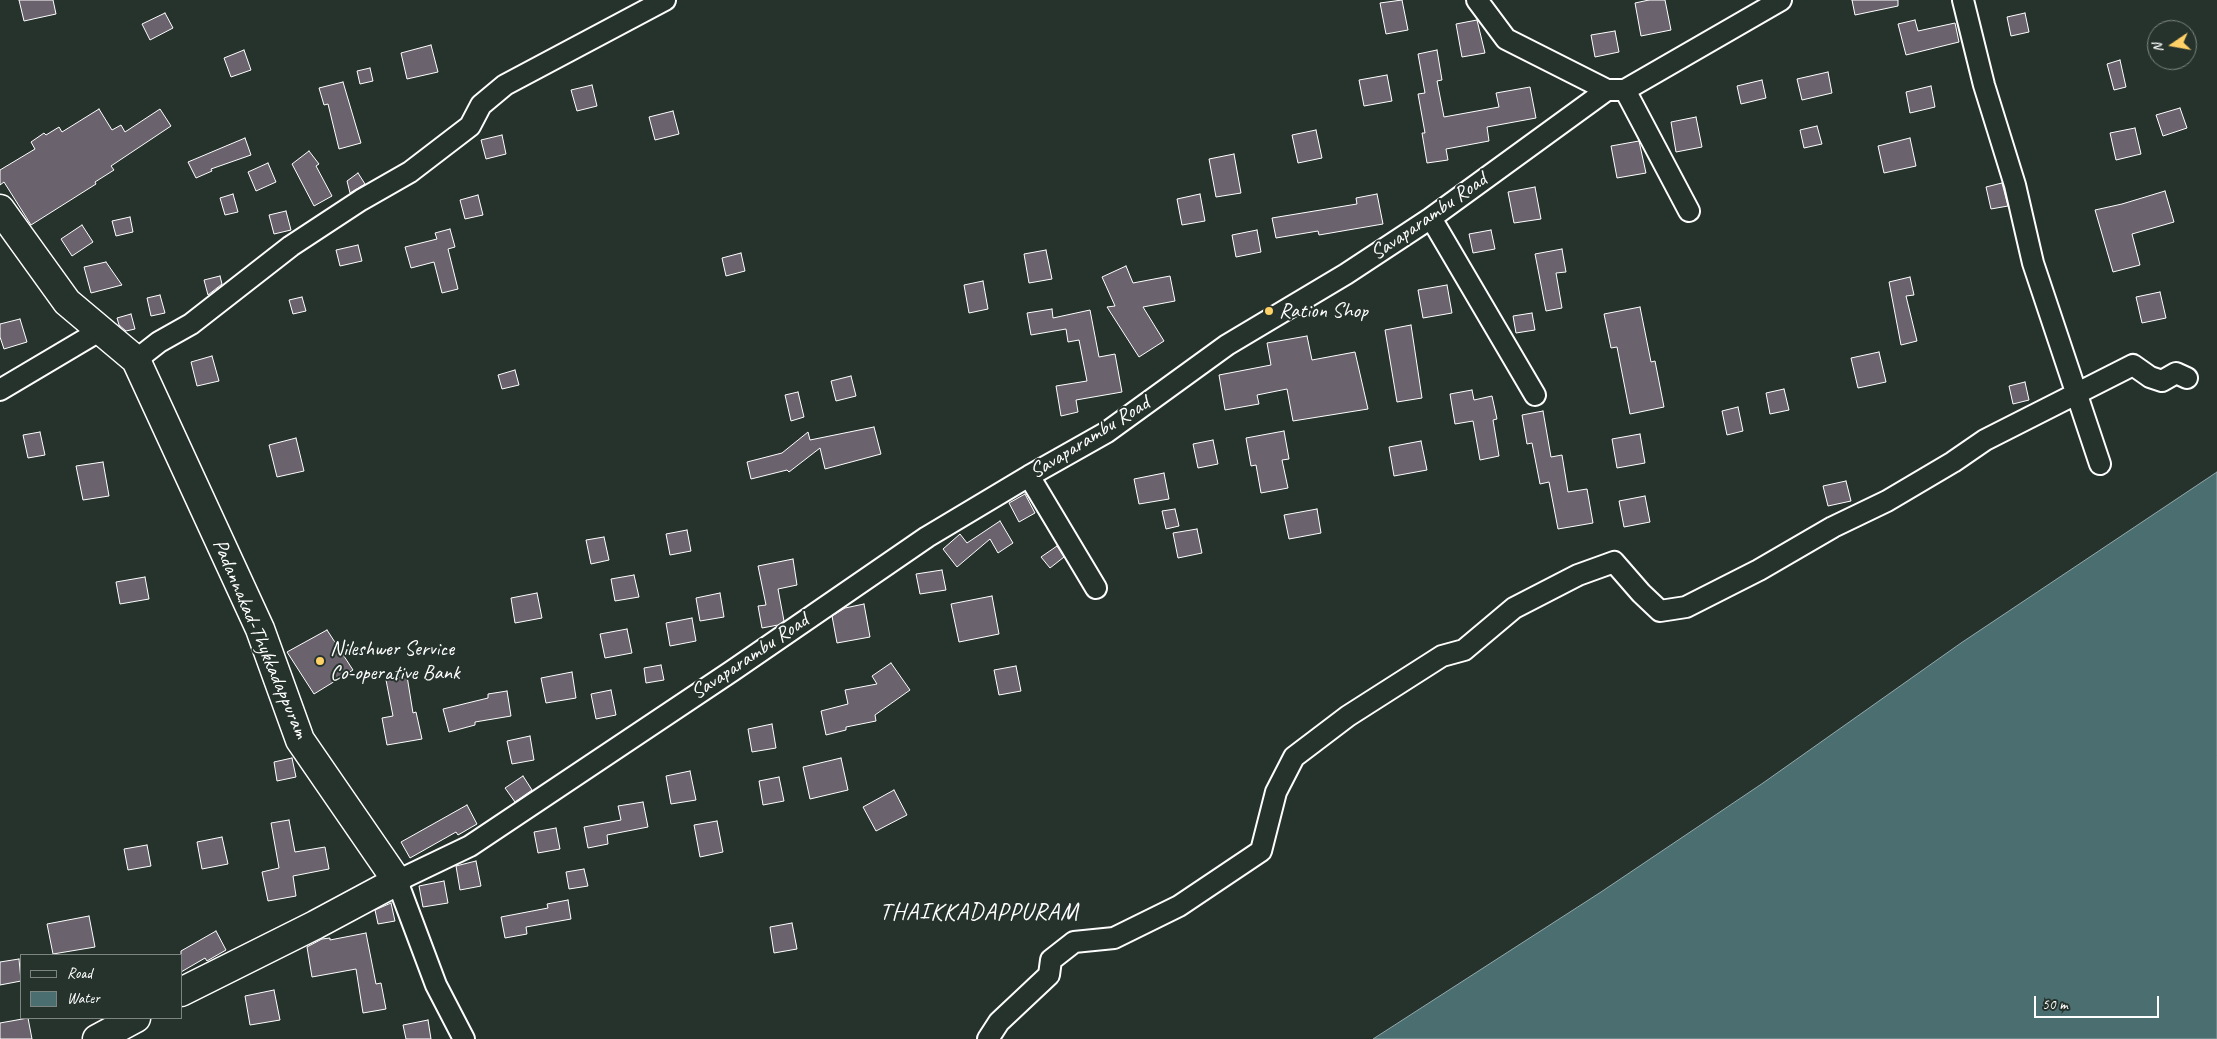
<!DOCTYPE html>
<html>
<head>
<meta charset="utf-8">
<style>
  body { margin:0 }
  #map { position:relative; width:2217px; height:1039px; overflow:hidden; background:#26332d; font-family:Caveat,sans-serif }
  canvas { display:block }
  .legend { position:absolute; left:20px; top:954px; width:162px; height:65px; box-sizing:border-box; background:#26332d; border:1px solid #7d8581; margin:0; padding:6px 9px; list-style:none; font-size:15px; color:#fff }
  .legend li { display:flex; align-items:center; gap:10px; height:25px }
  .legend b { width:25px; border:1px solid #7d8581 }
  .north { position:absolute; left:2147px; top:20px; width:50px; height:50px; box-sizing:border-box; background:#26332d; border:1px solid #7d8581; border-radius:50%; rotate:258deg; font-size:14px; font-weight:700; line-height:20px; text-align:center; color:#fff }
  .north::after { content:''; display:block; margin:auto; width:18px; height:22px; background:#ffd166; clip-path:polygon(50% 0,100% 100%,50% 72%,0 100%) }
  .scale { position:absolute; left:2034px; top:996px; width:125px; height:22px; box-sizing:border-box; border:2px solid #fff; border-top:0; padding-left:6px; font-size:15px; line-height:18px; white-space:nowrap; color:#fff; -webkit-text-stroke:4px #26332d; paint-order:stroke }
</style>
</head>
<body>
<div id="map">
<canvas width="2217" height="1039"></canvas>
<ul class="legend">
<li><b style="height:6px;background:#26332d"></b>Road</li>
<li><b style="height:14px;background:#4b6f71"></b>Water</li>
</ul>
<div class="north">N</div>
<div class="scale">50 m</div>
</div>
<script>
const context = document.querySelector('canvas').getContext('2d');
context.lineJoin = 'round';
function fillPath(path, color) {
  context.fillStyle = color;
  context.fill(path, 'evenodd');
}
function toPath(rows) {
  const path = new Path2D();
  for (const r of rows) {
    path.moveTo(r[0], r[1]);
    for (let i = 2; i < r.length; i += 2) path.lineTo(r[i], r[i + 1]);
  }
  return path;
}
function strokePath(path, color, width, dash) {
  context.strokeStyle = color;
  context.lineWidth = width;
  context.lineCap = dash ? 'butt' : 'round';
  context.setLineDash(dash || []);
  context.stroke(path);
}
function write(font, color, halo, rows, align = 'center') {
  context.font = font + ' Caveat,sans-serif';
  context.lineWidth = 4;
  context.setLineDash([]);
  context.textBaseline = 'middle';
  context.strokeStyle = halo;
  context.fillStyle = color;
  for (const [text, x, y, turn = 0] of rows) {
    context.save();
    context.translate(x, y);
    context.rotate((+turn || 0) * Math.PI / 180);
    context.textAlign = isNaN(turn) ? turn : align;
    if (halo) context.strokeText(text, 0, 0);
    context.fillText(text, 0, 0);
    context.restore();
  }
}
const water = toPath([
  [2217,472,2217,1039,1373,1039,1601,892,1763,783,1961,643,2217,472]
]);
fillPath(water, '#4b6f71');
strokePath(water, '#93a9aa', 1);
const building = toPath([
  [19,0,53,0,56,14,24,21,19,0],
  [1402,0,1408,30,1386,34,1380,3,1402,0],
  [1649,0,1665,0,1671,30,1641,36,1635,3,1649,0],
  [1852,0,1898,0,1898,6,1855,15,1852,0],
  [165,13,173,28,150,40,142,24,165,13],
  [2025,13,2029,32,2011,36,2007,17,2025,13],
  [1477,20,1485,53,1462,57,1456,24,1477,20],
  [1915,20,1918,31,1955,23,1959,42,1906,55,1898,24,1915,20],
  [1615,31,1619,52,1595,57,1591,35,1615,31],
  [431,45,438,72,407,79,401,53,431,45],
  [244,50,251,70,231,77,224,58,244,50],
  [1437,50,1442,80,1437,81,1444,117,1499,107,1496,93,1530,87,1536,118,1487,127,1489,141,1446,149,1448,160,1427,163,1422,133,1425,133,1418,94,1425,93,1418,54,1437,50],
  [2120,60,2126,87,2114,90,2107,64,2120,60],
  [370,68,373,81,360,84,357,71,370,68],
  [1828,72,1832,93,1802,100,1797,79,1828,72],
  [1387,75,1392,101,1364,106,1359,80,1387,75],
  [1762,80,1766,98,1741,104,1737,86,1762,80],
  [343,82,361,143,339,149,328,104,324,105,319,88,343,82],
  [592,85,597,106,577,111,571,90,592,85],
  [1931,86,1935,107,1910,113,1906,92,1931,86],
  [2180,108,2187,128,2163,136,2156,115,2180,108],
  [99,109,112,130,121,125,125,132,160,109,171,126,111,166,114,170,95,182,96,184,31,225,4,182,0,185,0,170,35,149,31,142,44,133,46,135,59,127,62,132,99,109],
  [673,111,679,134,655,140,649,117,673,111],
  [1696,117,1702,147,1676,152,1671,122,1696,117],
  [1817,126,1822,144,1804,148,1800,130,1817,126],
  [2135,128,2141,154,2116,160,2110,133,2135,128],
  [1316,130,1322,158,1298,163,1292,135,1316,130],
  [502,135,506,154,486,159,481,140,502,135],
  [245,138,251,155,211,169,212,171,196,178,188,162,245,138],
  [1910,138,1916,166,1884,173,1878,146,1910,138],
  [1639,141,1646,173,1617,178,1611,146,1639,141],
  [309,151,319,164,316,166,332,196,314,206,292,164,309,151],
  [1234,154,1241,193,1216,197,1209,159,1234,154],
  [268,163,276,182,256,191,248,172,268,163],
  [358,173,365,184,350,193,347,181,358,173],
  [2002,183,2008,206,1991,209,1986,187,2002,183],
  [1535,187,1541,219,1514,223,1508,192,1535,187],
  [2165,191,2174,222,2132,234,2140,265,2113,272,2095,210,2122,204,2165,191],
  [233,194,238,212,225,215,220,198,233,194],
  [1200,194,1205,221,1182,225,1177,199,1200,194],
  [1377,194,1383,224,1319,235,1318,231,1276,238,1272,218,1357,204,1356,198,1377,194],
  [478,195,483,215,465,219,460,200,478,195],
  [286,211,291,230,274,234,269,215,286,211],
  [130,217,133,232,116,236,112,221,130,217],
  [82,225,93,242,72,256,61,239,82,225],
  [450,229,455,247,448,249,458,289,442,293,434,262,411,268,405,247,437,239,435,233,450,229],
  [1257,230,1261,252,1236,257,1232,235,1257,230],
  [1491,230,1495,249,1473,253,1469,234,1491,230],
  [358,245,362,261,340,266,336,250,358,245],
  [1562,249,1566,272,1556,273,1562,308,1546,311,1535,254,1562,249],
  [1046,250,1052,279,1029,283,1024,254,1046,250],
  [741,253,745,271,726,276,722,258,741,253],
  [106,262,122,285,91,293,84,267,106,262],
  [1126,266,1133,283,1170,276,1175,301,1143,307,1164,341,1139,357,1107,307,1115,306,1102,277,1126,266],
  [220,276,222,284,208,295,204,280,220,276],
  [1910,277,1914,295,1906,296,1917,341,1901,345,1889,282,1910,277],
  [983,281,988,309,969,313,964,285,983,281],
  [1447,285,1452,313,1423,318,1418,290,1447,285],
  [2160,292,2166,318,2142,323,2136,297,2160,292],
  [160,295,165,313,151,316,147,298,160,295],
  [302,297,306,311,293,314,289,300,302,297],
  [1640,307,1651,362,1655,361,1664,407,1630,414,1617,347,1611,348,1604,314,1640,307],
  [1052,309,1053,318,1090,310,1099,357,1115,354,1122,392,1076,400,1078,412,1061,416,1056,386,1087,381,1079,340,1068,342,1066,329,1031,335,1027,313,1052,309],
  [1532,313,1535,330,1516,333,1513,316,1532,313],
  [131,314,135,329,126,331,119,325,117,318,131,314],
  [20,319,27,342,4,349,0,337,0,324,20,319],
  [1411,325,1422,398,1397,402,1385,330,1411,325],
  [1307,336,1312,360,1355,352,1368,409,1293,421,1287,389,1257,395,1259,404,1225,410,1219,375,1271,365,1267,343,1307,336],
  [1879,352,1886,382,1858,388,1851,358,1879,352],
  [212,356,219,381,197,386,191,362,212,356],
  [515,370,519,385,502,389,498,375,515,370],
  [851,376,856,396,836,401,831,381,851,376],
  [2025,382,2029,400,2013,404,2009,386,2025,382],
  [1784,389,1789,410,1770,414,1766,393,1784,389],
  [1472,390,1474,400,1492,396,1497,419,1493,420,1499,456,1480,460,1473,421,1455,424,1450,394,1472,390],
  [798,392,804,417,791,421,785,395,798,392],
  [1738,407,1743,431,1727,435,1722,411,1738,407],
  [1543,411,1551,457,1562,455,1568,492,1587,489,1593,523,1558,529,1549,482,1540,484,1532,443,1527,444,1522,415,1543,411],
  [874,427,881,454,825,469,820,448,789,472,787,470,751,479,747,462,782,453,808,432,810,440,874,427],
  [1284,431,1289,459,1282,460,1288,488,1261,493,1256,465,1251,466,1246,438,1284,431],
  [40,432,45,455,28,458,23,435,40,432],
  [1640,434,1645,463,1617,468,1612,439,1640,434],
  [296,438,304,471,277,477,269,445,296,438],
  [1213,440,1218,464,1198,468,1193,444,1213,440],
  [1421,441,1427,470,1394,476,1389,447,1421,441],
  [103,462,109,496,83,500,76,466,103,462],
  [1164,473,1169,499,1139,504,1134,479,1164,473],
  [1846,481,1851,501,1828,506,1823,486,1846,481],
  [1025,494,1035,513,1019,522,1009,503,1025,494],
  [1645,496,1650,522,1624,527,1619,501,1645,496],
  [1175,509,1179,526,1166,529,1162,511,1175,509],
  [1317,509,1321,533,1289,539,1284,515,1317,509],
  [1000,521,1013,543,998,553,990,539,957,567,943,549,960,534,967,543,1000,521],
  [1197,529,1202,553,1178,558,1173,533,1197,529],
  [687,530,691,551,670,555,666,534,687,530],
  [604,537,609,560,591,564,586,540,604,537],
  [1057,546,1064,557,1050,568,1041,557,1057,546],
  [793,559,797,585,778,589,784,621,778,625,762,628,758,606,766,605,758,566,793,559],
  [942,570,946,590,920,594,916,574,942,570],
  [634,575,639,597,615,601,611,579,634,575],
  [145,577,149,599,120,604,116,582,145,577],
  [537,593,542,618,515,623,511,598,537,593],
  [720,593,724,617,700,621,696,598,720,593],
  [992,596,999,634,959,642,951,604,992,596],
  [864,604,870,637,837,643,832,616,845,608,864,604],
  [692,618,696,641,670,646,666,623,692,618],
  [627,629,632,653,605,658,600,634,627,629],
  [327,630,353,670,314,694,287,652,327,630],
  [891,663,910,690,875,715,876,721,846,727,846,730,826,735,821,711,848,704,845,690,877,684,872,676,891,663],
  [661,665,664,680,646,683,644,668,661,665],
  [1016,666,1021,691,999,695,994,670,1016,666],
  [572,672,576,698,546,703,541,678,572,672],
  [407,676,413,713,416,712,422,739,387,745,382,718,393,716,386,680,407,676],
  [611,690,616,715,596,719,591,694,611,690],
  [507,691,511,716,475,722,475,725,449,732,443,709,488,698,488,694,507,691],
  [772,724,776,748,752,752,748,729,772,724],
  [530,736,534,760,512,764,507,741,530,736],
  [292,758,296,777,277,781,274,762,292,758],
  [841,758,848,790,810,799,803,767,841,758],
  [690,771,696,800,671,804,666,776,690,771],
  [523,776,532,790,515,802,505,788,523,776],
  [779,777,784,801,763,805,759,781,779,777],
  [894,790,907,815,876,831,863,807,894,790],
  [643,802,648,827,607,835,608,844,588,848,584,827,621,820,618,806,643,802],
  [467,805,477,824,458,835,456,832,410,858,401,842,467,805],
  [289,820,295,852,325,847,329,869,293,876,296,896,268,901,262,872,279,868,271,823,289,820],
  [717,821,723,852,700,857,694,825,717,821],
  [556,828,560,849,538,853,534,832,556,828],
  [222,837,228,864,202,869,197,842,222,837],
  [147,845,151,866,128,870,124,849,147,845],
  [476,861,481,886,460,890,456,866,476,861],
  [584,869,588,886,569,889,566,872,584,869],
  [444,881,448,903,423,907,419,886,444,881],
  [568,900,571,919,526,927,527,934,505,938,501,917,548,908,547,904,568,900],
  [391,903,395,921,378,924,375,910,391,903],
  [89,916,95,947,53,954,47,924,89,916],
  [792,923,797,949,774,953,770,927,792,923],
  [216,931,226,950,207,961,205,958,181,972,181,951,216,931],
  [366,933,376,984,381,983,386,1009,363,1013,356,969,312,977,307,947,322,939,330,938,330,940,366,933],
  [19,959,21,981,0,985,0,962,19,959],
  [274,990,280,1020,250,1025,245,996,274,990],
  [28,1018,32,1039,0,1039,0,1023,28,1018],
  [428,1020,431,1039,406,1039,403,1025,428,1020]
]);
fillPath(building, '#6a636d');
strokePath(building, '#fff', 1);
const minor = toPath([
  [1477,0,1506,39,1607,90],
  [1963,0,1984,85,2015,185,2033,263,2100,464],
  [1625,90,1689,211],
  [1431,218,1535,395],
  [136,360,159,342,191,324,291,246,361,200,410,172,470,126,481,105,505,85,665,0],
  [0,390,101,330],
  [1029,476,1096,588],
  [464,1039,436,985,397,881,470,846,732,671,927,537,1029,476,1107,432,1227,345,1346,274,1431,218,1607,90,1625,90,1781,0],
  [988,1039,999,1022,1049,975,1051,960,1074,942,1114,938,1179,906,1261,851,1276,792,1294,757,1348,716,1442,656,1464,650,1514,608,1578,575,1614,562,1641,593,1660,611,1686,607,1759,570,1833,527,1887,501,1953,462,1985,440,2133,365,2150,377,2162,381,2176,373,2187,378]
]);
const secondary = toPath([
  [0,209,67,302,136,360,260,629,300,740,397,881,315,925,181,992],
  [97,1039,136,1018]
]);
strokePath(minor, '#fff', 24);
strokePath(secondary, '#fff', 31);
strokePath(minor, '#26332d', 20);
strokePath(secondary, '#26332d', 28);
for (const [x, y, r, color] of [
  [1269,311,5,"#ffd166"],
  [320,661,5,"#ffd166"]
]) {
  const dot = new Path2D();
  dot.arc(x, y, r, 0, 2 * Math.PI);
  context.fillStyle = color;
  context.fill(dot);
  strokePath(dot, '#26332d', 2);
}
write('21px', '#fff', '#26332d', [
  ["Savaparambu Road",1429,217,-35],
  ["Savaparambu Road",1090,438,-32],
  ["Padannakad-Thykkadappuram",260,639,67],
  ["Savaparambu Road",750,657,-34]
]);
write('21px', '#fff', '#26332d', [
  ["Ration Shop",1279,311],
  ["Nileshwer Service",330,649],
  ["Co-operative Bank",330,673]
], 'left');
context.letterSpacing = '1px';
write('24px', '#fff', '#26332d', [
  ["THAIKKADAPPURAM",979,913]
]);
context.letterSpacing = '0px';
</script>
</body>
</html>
